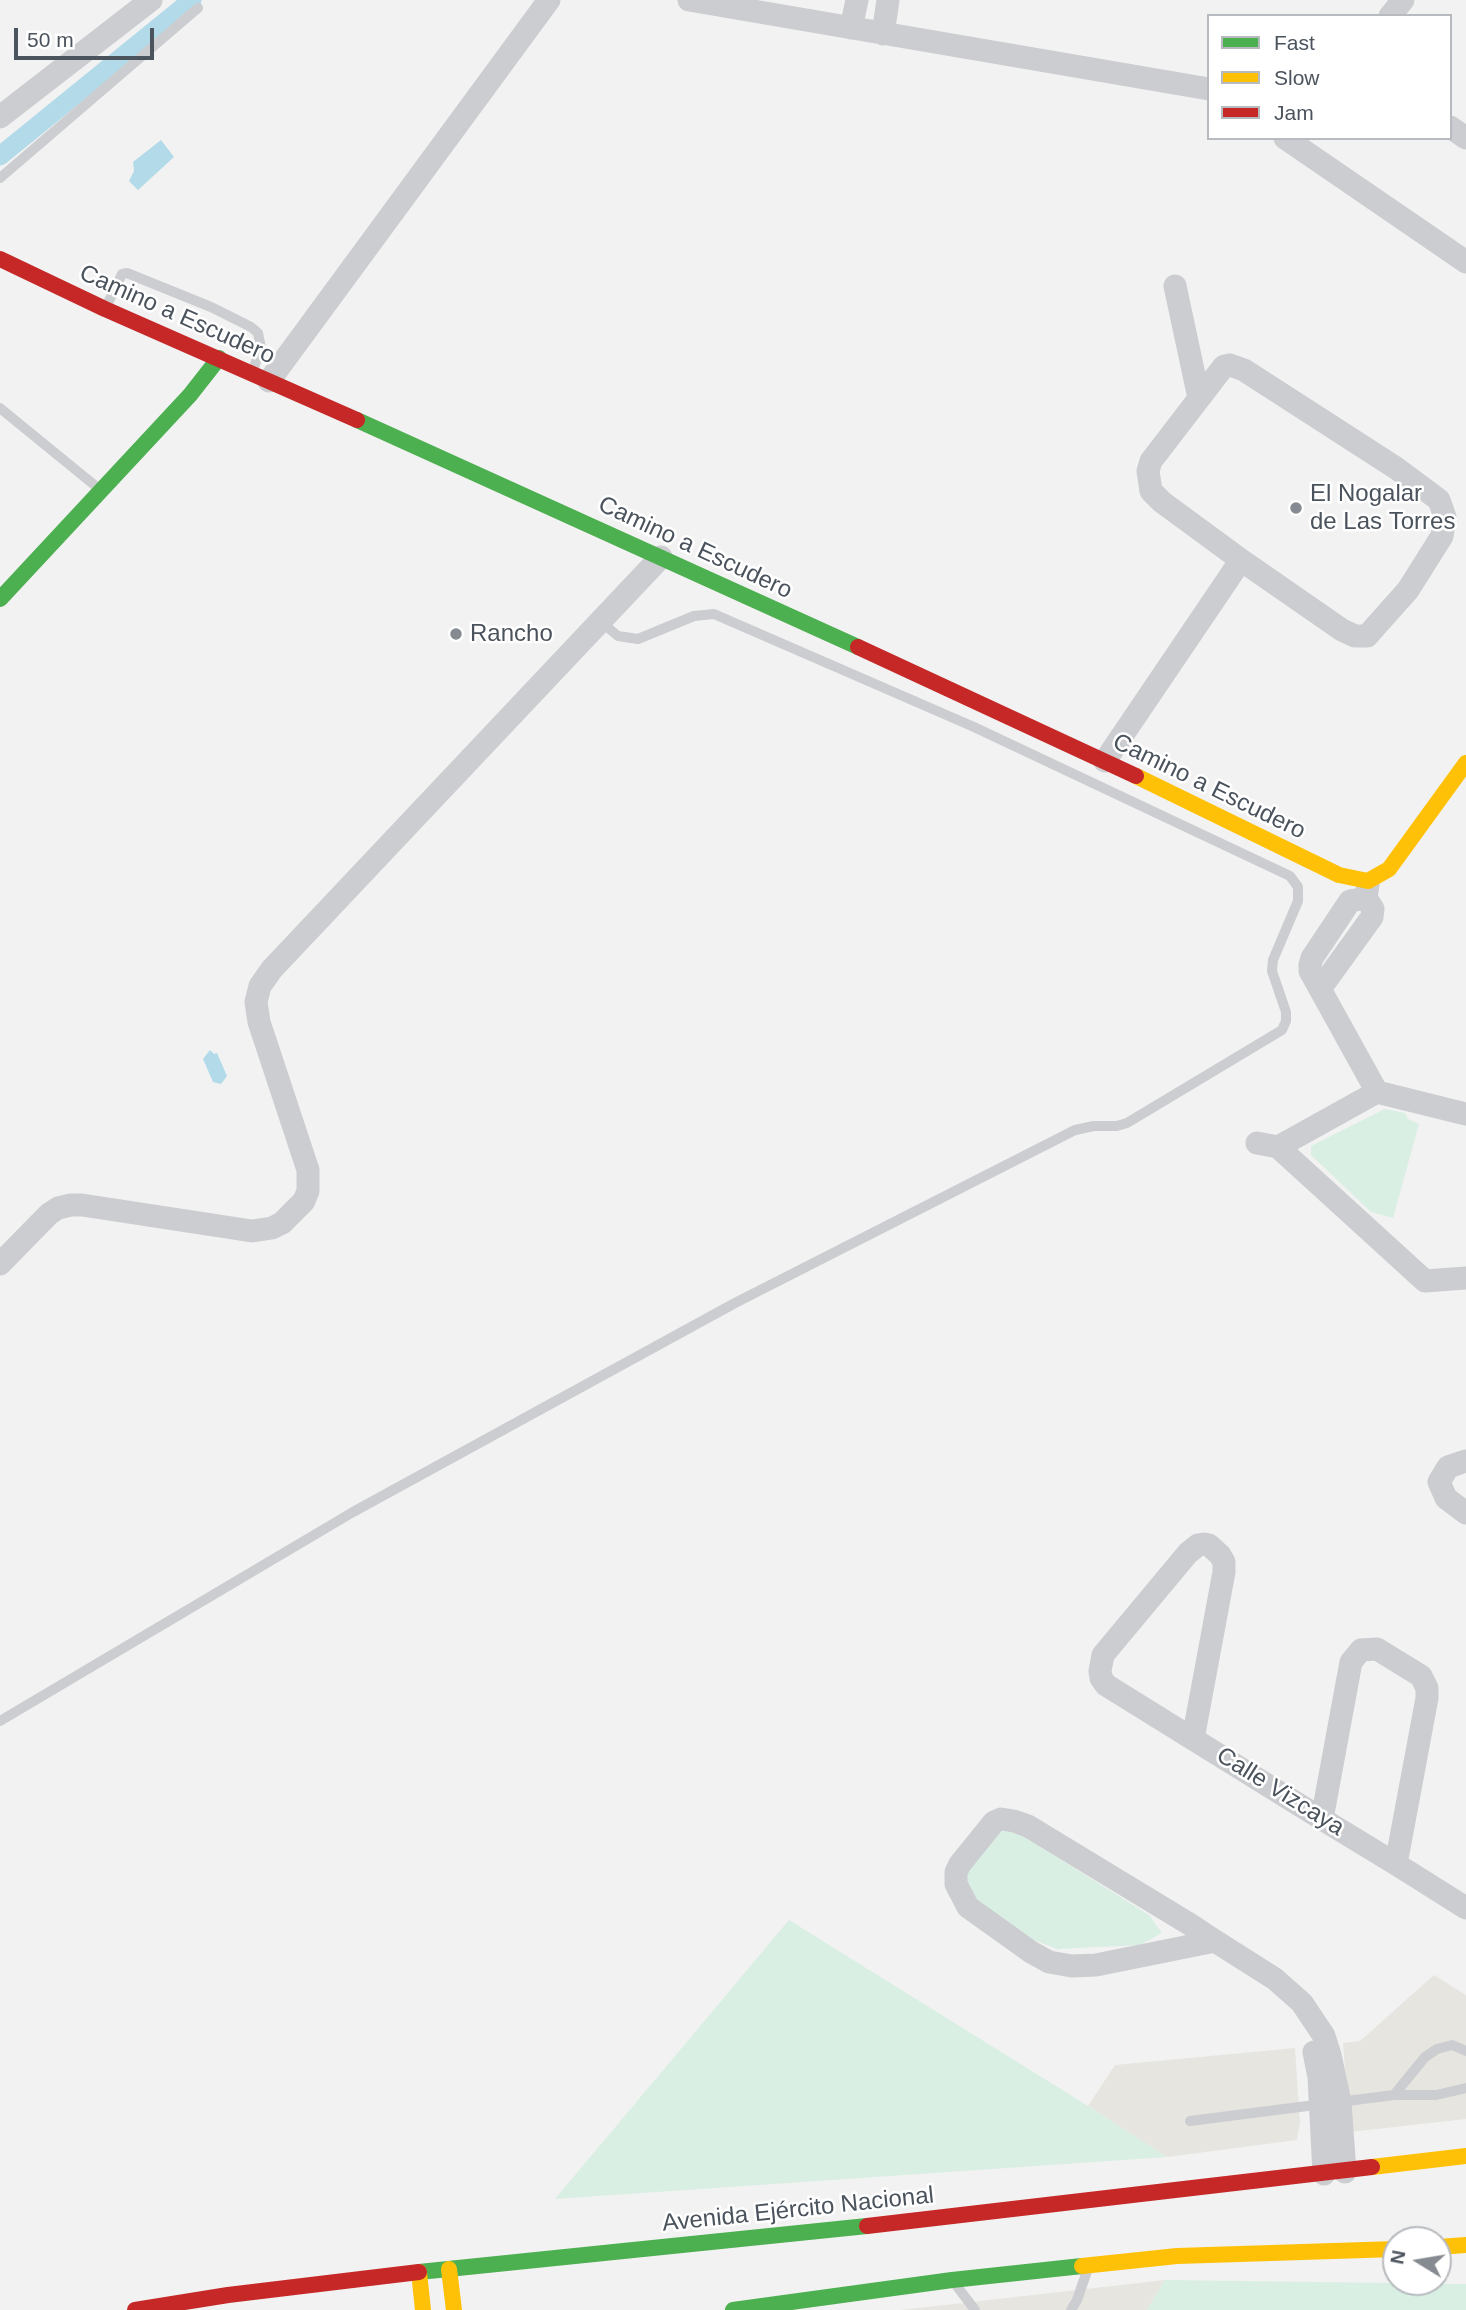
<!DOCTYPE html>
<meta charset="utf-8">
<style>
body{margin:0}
#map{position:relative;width:1466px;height:2310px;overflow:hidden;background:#f2f2f2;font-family:Arial,sans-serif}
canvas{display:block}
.legend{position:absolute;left:1207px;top:14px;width:245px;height:126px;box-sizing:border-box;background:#fff;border:2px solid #b7babe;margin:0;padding:9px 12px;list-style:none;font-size:21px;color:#4b535d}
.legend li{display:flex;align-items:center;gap:14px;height:35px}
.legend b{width:35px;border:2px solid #b7babe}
.north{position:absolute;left:1382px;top:2226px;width:70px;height:70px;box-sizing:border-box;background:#fff;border:2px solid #b7babe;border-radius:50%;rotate:281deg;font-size:19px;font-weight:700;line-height:28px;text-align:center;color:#4b535d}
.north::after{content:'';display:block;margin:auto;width:24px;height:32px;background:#858b91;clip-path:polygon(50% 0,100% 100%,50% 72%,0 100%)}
.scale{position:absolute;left:14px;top:28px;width:140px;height:32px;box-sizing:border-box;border:4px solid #4b535d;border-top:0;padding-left:9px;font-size:21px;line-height:24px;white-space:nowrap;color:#4b535d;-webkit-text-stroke:5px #fff;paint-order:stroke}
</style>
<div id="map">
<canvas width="1466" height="2310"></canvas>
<ul class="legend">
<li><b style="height:9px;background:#4caf50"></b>Fast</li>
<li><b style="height:9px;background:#ffc107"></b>Slow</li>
<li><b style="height:9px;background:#c62828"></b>Jam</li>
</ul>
<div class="north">N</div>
<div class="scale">50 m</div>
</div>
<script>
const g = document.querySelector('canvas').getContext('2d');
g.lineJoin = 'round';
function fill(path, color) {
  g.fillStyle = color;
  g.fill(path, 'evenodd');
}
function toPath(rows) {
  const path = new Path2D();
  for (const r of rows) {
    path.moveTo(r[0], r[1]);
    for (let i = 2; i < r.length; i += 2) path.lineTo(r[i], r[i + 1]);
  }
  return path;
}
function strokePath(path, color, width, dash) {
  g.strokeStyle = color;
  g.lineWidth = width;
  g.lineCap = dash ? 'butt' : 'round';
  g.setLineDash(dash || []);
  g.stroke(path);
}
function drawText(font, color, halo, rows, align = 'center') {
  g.font = font + ' Arial,sans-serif';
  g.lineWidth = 5;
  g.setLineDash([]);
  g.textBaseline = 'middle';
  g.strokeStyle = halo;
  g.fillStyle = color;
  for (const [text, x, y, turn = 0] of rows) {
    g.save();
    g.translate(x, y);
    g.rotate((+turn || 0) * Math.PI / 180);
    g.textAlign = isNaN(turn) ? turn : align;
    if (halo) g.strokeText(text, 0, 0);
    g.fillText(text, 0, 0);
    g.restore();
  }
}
const commercial = toPath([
 [1434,1975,1466,1995,1466,2119,1350,2132,1343,2043,1360,2041],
 [1295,2048,1300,2123,1297,2140,1167,2157,1088,2106,1115,2065],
 [1165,2280,1147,2310,901,2310]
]);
const green = toPath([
 [1385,1109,1405,1113,1408,1119,1419,1124,1393,1218,1371,1212,1311,1155,1311,1146],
 [1012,1829,1149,1915,1162,1933,1140,1945,1057,1949,1029,1938,967,1893,963,1877,1001,1832],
 [789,1920,1088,2106,1167,2157,555,2199],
 [1165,2280,1466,2284,1466,2310,1147,2310]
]);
const water = toPath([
 [161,140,174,157,138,190,129,181,134,171,133,162],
 [210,1050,214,1054,217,1053,227,1076,221,1084,213,1082,203,1059]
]);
const canal = toPath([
 [0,156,192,0]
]);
const lane = toPath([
 [0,178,198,8],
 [106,307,122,274,127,273,211,307,251,327,258,333,261,348,253,370],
 [0,408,98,488],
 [0,1721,353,1512,735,1303,1075,1130,1094,1126,1117,1126,1127,1123,1282,1030,1286,1021,1286,1012,1272,971,1273,960,1298,901,1298,887,1290,876,974,727,714,614,694,616,638,639,618,636,601,622],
 [1394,2095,1425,2057,1437,2049,1452,2045,1466,2051],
 [1339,2102,1394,2095,1436,2095,1466,2088],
 [1190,2121,1323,2104],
 [956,2285,975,2310],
 [1071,2310,1077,2300,1087,2271]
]);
const street = toPath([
 [689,0,1209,89],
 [1390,16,1403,0],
 [851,28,857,0],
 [883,34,888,0],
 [0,117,151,0],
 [1450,127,1466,138],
 [1285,138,1466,262],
 [1175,286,1199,398],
 [1230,365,1244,370,1396,468,1439,500,1445,517,1442,536,1408,590,1367,636,1355,636,1342,630,1241,560,1162,502,1151,491,1148,471,1151,461,1224,366,1230,365],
 [269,381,549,0],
 [1105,761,1241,560],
 [1366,898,1350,901,1312,958,1310,965,1310,971,1320,989,1377,1092],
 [1320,989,1372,917,1373,909,1366,898,1368,884],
 [1257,1143,1278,1147,1425,1281,1466,1278],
 [1278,1147,1377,1092,1466,1114],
 [0,1264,49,1214,58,1208,71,1205,82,1205,252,1231,272,1228,282,1223,304,1201,308,1191,308,1170,259,1022,256,1002,260,986,272,969,661,557],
 [1466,1461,1448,1467,1439,1482,1446,1498,1466,1513],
 [1193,1739,1224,1572,1224,1562,1220,1555,1209,1545,1204,1544,1198,1545,1188,1553,1103,1655,1100,1671,1101,1678,1106,1685,1322,1819,1396,1864,1466,1908],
 [1322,1819,1351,1662,1361,1650,1377,1649,1421,1676,1427,1688,1427,1698,1396,1864],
 [1215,1941,1096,1965,1072,1966,1049,1962,1031,1952,968,1907,956,1884,956,1872,960,1864,994,1822,1001,1819,1014,1821,1028,1826,1191,1925,1215,1941,1275,1979,1302,2003,1324,2036,1330,2055,1340,2102,1345,2172],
 [1314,2052,1319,2077,1324,2174]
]);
const fast = toPath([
 [357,420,858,647],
 [0,599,190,395,219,358],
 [419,2272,867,2226],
 [733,2310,952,2280,1082,2266]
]);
const slow = toPath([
 [1136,776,1339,875,1368,881,1389,869,1466,763],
 [1372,2167,1466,2156],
 [1438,2247,1466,2245],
 [1082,2266,1177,2256,1396,2249],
 [449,2269,454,2310],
 [419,2272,423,2310]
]);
const jam = toPath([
 [0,259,105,309,357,420],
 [858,647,1136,776],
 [867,2226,1372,2167],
 [135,2310,228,2295,419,2272]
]);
const markers = [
 [1296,508,7,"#858b91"],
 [456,634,7,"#858b91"]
];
const streetNames = [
 ["Camino a Escudero",177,315,24],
 ["Camino a Escudero",695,548,25],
 ["Camino a Escudero",1209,787,26],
 ["Calle Vizcaya",1280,1792,32],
 ["Avenida Ejército Nacional",798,2210,-6]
];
const poiNames = [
 ["El Nogalar",1310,494],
 ["de Las Torres",1310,522],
 ["Rancho",470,634]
];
fill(commercial, '#e6e5e0');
fill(green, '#d9efe3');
fill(water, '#b2dae8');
strokePath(canal, '#b2dae8', 19);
strokePath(lane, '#cccdd0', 10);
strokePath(street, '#cccdd0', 23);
strokePath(fast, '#4caf50', 16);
strokePath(slow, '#ffc107', 16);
strokePath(jam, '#c62828', 16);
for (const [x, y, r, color] of markers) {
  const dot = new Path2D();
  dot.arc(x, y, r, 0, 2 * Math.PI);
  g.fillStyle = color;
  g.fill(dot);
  strokePath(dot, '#fff', 2.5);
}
drawText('24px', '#4b535d', '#fff', streetNames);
drawText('24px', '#4b535d', '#fff', poiNames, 'left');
</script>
